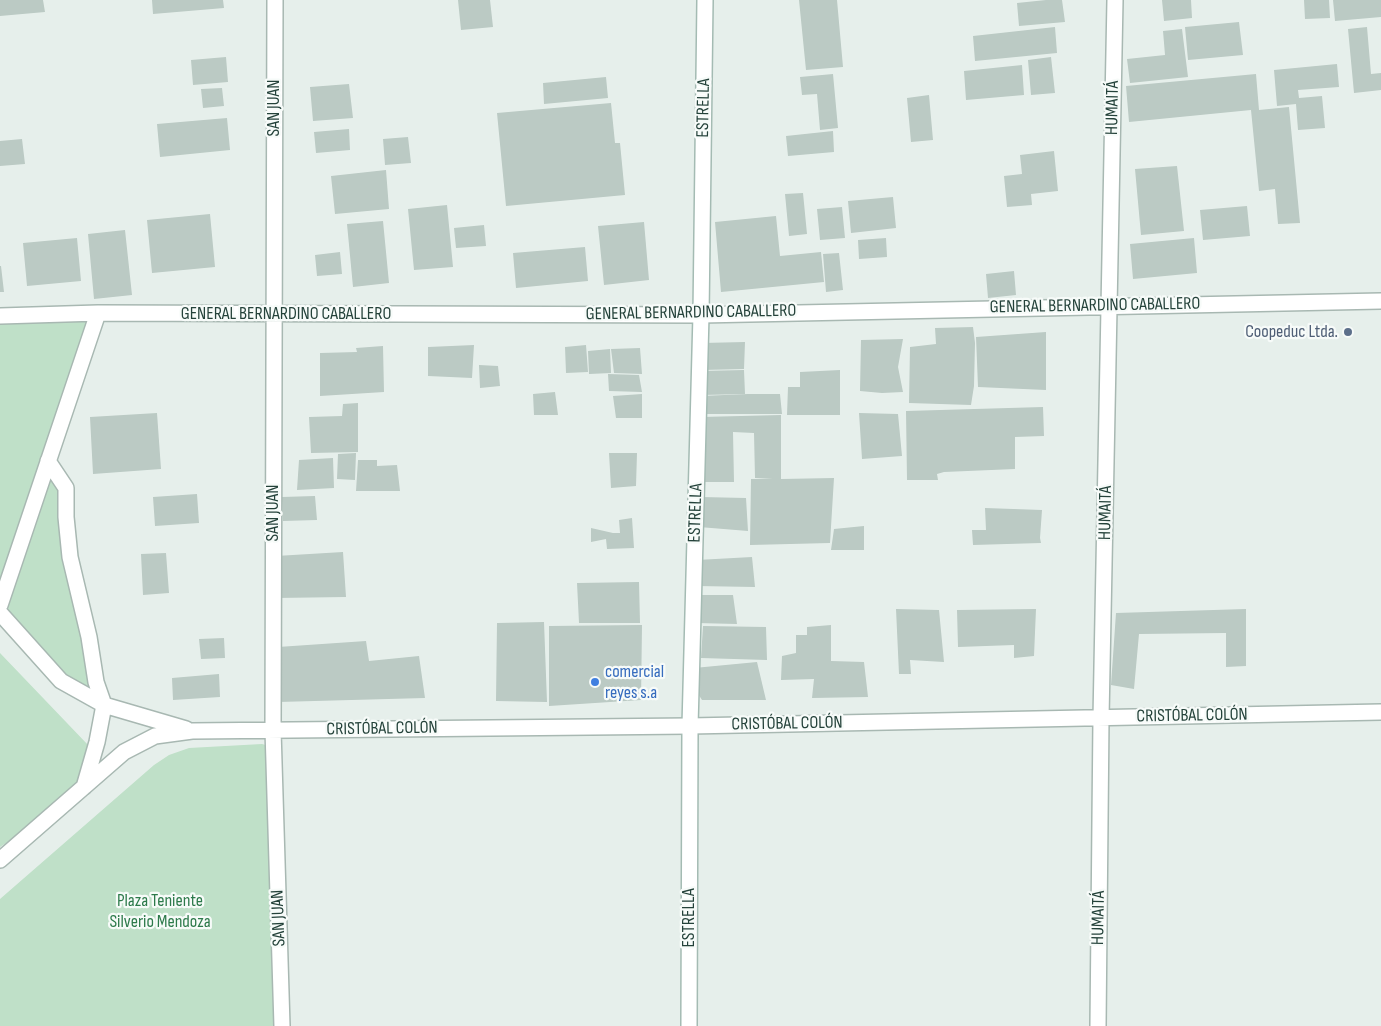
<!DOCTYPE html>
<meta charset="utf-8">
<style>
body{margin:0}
canvas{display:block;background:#e6efeb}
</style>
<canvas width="1381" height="1026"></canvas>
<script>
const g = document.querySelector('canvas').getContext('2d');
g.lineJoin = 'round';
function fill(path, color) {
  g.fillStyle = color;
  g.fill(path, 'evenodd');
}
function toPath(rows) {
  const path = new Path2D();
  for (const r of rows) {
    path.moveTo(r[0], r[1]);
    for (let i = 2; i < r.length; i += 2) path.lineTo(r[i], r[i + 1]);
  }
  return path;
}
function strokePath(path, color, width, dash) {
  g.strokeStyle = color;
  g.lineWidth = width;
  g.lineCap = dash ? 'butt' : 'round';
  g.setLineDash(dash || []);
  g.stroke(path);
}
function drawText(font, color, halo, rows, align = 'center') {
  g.font = font + ' "Sofia Sans Condensed",sans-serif';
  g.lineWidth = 4.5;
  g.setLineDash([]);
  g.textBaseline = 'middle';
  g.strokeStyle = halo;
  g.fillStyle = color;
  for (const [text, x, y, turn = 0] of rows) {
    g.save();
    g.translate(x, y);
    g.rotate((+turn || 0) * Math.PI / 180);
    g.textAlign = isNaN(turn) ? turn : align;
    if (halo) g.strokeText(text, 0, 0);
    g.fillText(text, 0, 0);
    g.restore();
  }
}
const green = toPath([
 [98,313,48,461,66,488,66,517,104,705,61,681,0,613,0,316],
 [0,653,89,746,88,788,0,847],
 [262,744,269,746,277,759,273,1026,0,1026,0,899,154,765,169,755,189,748]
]);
const building = toPath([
 [0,0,43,0,45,12,0,16],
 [152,0,223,0,224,8,153,14],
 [458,0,490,0,493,27,461,30],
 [799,0,837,0,843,67,806,70],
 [1046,0,1062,0,1065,22,1019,26,1017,3],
 [1162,0,1191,0,1192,18,1164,21],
 [1304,0,1329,0,1330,18,1305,19],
 [1333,0,1381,0,1381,17,1335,21],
 [1239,22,1243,55,1188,60,1185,27],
 [1055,27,1057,53,975,61,973,36],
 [1367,27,1371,74,1381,73,1381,90,1354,93,1348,29],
 [1182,29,1188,77,1130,83,1127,59,1165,55,1163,31],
 [226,57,228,82,193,85,191,60],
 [1051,57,1055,93,1031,95,1028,60],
 [1337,64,1339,87,1298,90,1299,98,1322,96,1325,128,1298,130,1296,104,1277,106,1274,70],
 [1022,65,1024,95,966,100,964,71],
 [833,74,838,128,820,130,817,94,802,95,800,77],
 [1256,74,1259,110,1289,107,1300,223,1278,224,1275,189,1259,191,1251,110,1129,122,1126,86],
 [606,77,608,98,544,104,543,83],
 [349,84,353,118,313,121,310,87],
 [222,88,224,106,203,108,201,89],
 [929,95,933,140,911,142,907,98],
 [611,103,615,143,620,143,625,195,506,206,497,113],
 [227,118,230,150,160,157,157,124],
 [349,129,350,150,316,153,314,132],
 [833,131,834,152,788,156,786,136],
 [408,137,411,163,385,165,383,139],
 [22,139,25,164,0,166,0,141],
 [1054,151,1058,191,1031,194,1032,205,1007,207,1004,176,1022,174,1020,155],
 [1177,166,1184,231,1141,235,1135,169],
 [386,170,389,209,335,214,331,176],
 [803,193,807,234,789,236,785,194],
 [893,197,896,228,851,233,848,201],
 [447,205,453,267,414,270,408,209],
 [1247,206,1250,236,1203,240,1200,210],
 [842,207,845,238,820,240,817,209],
 [210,214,215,267,152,273,147,220],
 [776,216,780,256,821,252,824,282,721,292,715,222],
 [383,221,389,283,353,287,347,224],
 [644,222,649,280,604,285,598,226],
 [484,225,486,246,456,248,454,228],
 [125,230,132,295,94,299,88,234],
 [77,238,81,281,27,286,23,243],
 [886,238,887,257,859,259,858,240],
 [1194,238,1197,273,1133,279,1130,244],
 [585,247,588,281,516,288,513,253],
 [340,252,342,274,317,276,315,255],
 [839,253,843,290,826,292,823,254],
 [0,266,1,266,4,292,0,292],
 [1014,271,1016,295,988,298,986,274],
 [973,327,975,343,974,386,971,405,909,403,910,347,936,344,935,328],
 [1046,332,1046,390,978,387,976,337],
 [903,339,898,367,903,392,882,393,860,391,861,340],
 [745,342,744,369,702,370,702,343],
 [474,345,472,378,428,376,428,347],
 [586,345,588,372,566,373,565,347],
 [383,346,384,392,320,396,320,353,357,352,356,348],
 [640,348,642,374,614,373,611,349],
 [610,349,611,373,589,374,588,351],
 [479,365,498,366,500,386,480,388],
 [744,370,745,394,702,395,701,371],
 [840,370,840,415,787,415,788,387,800,387,800,372],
 [608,374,639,375,642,392,609,391],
 [555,392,558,415,534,415,533,394],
 [642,394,642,418,616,418,613,396],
 [748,394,780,394,782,414,702,414,701,396],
 [358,403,358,452,311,453,309,417,342,416,343,404],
 [1043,407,1044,436,1015,437,1015,469,944,472,937,474,938,480,907,480,906,411],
 [157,413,161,469,93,474,90,417],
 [859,413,898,414,902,456,862,459],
 [781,415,781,479,834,478,830,543,750,545,751,479,773,479,755,478,754,433,733,432,734,482,699,482,701,417],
 [356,453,355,480,337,479,338,454],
 [609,453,637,453,636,486,611,488],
 [333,458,334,488,297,490,299,460],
 [358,460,377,460,377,466,397,465,400,491,356,491],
 [197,494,199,523,155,526,153,497],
 [315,496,317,520,283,521,282,497],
 [701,497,746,498,748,531,699,527],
 [985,508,1042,510,1040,538,1041,543,973,545,972,530,986,530],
 [632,518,634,548,607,549,606,539,591,542,591,528,613,533,620,533,619,520],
 [864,526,864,550,831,550,834,529],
 [343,552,346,597,276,598,276,556],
 [166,553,169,593,143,595,141,554],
 [752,557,755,587,697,586,697,560],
 [639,582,640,623,579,623,577,583],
 [697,595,733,595,737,624,696,623],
 [896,609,939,610,944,662,910,660,911,674,899,674],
 [1036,609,1034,656,1014,658,1014,645,958,647,957,610],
 [1246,609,1246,666,1226,667,1226,633,1139,634,1134,689,1111,685,1116,613],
 [544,622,547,702,496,701,497,623],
 [642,625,641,700,549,706,549,626],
 [831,625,831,661,864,662,868,697,812,698,814,679,781,680,782,656,796,653,796,635,807,635,807,627],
 [703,626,766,627,767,660,701,658],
 [224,638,225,658,201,659,199,639],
 [366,641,369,661,419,656,425,698,278,702,278,647],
 [757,662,766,700,702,700,693,686,694,668],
 [219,674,220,697,173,700,172,678]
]);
const minor = toPath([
 [275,0,273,730,282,1026],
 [0,316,98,313,701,315,1381,301],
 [48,461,66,488,66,517,70,557,89,637,96,682,104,705,97,742,84,787],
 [0,605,98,313],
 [0,613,61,681,104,705,186,729],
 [0,860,124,752,155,736,192,731,690,726,1381,712],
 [1098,1026,1101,718,1115,0]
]);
const secondary = toPath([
 [689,1026,690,726,701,315,705,0]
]);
const markers = [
 [1348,332,5,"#5c6f8a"],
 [595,682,5,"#3f7fe0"]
];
const streetNames = [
 ["SAN JUAN",274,108,-90],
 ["ESTRELLA",704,108,-89],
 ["HUMAITÁ",1113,108,-89],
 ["GENERAL BERNARDINO CABALLERO",1095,306,-1],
 ["GENERAL BERNARDINO CABALLERO",691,313,-1],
 ["GENERAL BERNARDINO CABALLERO",286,314],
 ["SAN JUAN",273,513,-90],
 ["ESTRELLA",696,513,-88],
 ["HUMAITÁ",1106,513,-89],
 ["CRISTÓBAL COLÓN",1192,716,-1],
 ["CRISTÓBAL COLÓN",787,724,-1],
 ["CRISTÓBAL COLÓN",382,729,-1],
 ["SAN JUAN",279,918,-92],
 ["ESTRELLA",689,918,-90],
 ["HUMAITÁ",1099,918,-89]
];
const serviceNames = [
 ["Coopeduc Ltda.",1338,332]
];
const shopNames = [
 ["comercial",605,672],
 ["reyes s.a",605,693]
];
const parkNames = [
 ["Plaza Teniente",160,901],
 ["Silverio Mendoza",160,922]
];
fill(green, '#bfe0c8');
fill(building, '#bbcac4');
strokePath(minor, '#a8b8b2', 18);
strokePath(secondary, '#a4bbb3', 18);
strokePath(minor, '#fff', 15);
strokePath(secondary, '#fff', 15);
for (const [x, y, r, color] of markers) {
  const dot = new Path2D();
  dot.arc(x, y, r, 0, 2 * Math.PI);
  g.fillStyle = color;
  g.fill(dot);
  strokePath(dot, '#f7fbf9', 2);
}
drawText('18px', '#24423a', '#f7fbf9', streetNames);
drawText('18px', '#4e5e75', '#f7fbf9', serviceNames, 'right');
drawText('18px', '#366cbe', '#f7fbf9', shopNames, 'left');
drawText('18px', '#2d7a4b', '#f7fbf9', parkNames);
</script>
